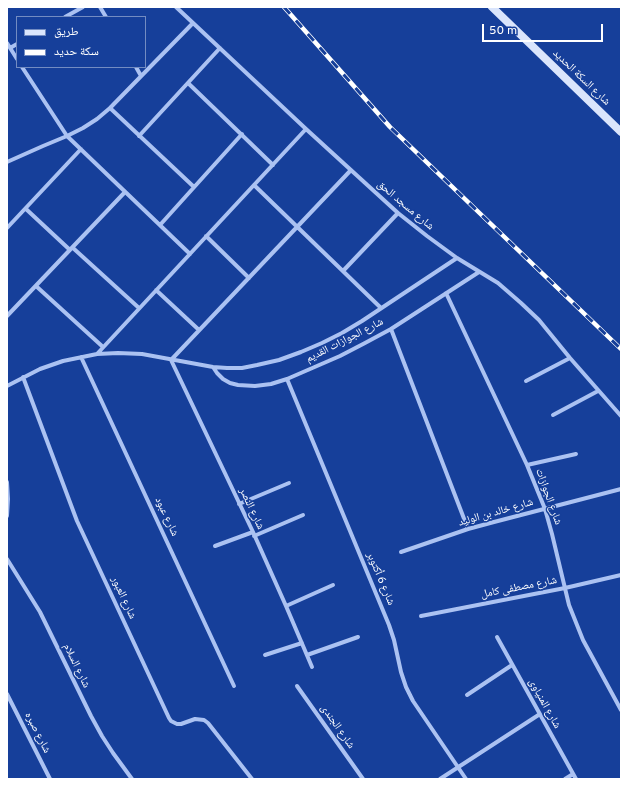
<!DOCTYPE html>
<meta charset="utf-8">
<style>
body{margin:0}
#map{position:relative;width:628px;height:786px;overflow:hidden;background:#163f9a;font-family:Overpass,"Noto Naskh Arabic",sans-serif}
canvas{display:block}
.frame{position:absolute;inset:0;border:8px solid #fff;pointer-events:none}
.legend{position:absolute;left:16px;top:16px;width:130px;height:52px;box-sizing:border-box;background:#163f9a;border:1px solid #738cc2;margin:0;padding:5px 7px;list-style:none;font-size:12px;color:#fff}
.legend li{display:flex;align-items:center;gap:8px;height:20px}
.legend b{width:20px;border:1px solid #738cc2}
.scale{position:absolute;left:482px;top:24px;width:121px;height:18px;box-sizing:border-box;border:2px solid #fff;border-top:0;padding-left:5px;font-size:12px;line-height:14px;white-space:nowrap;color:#fff;-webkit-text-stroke:3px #163f9a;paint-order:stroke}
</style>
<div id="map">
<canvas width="628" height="786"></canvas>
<div class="frame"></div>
<ul class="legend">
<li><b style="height:5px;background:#dae5fc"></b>طريق</li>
<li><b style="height:5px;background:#fff"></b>سكة حديد</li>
</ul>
<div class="scale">50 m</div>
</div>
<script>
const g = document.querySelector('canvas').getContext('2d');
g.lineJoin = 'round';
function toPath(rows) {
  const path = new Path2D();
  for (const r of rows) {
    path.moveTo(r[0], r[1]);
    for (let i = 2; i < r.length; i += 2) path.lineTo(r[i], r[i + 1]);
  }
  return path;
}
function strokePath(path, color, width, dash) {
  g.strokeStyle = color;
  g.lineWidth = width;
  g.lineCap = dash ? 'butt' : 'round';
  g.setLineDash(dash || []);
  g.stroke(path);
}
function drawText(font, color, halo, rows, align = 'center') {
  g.font = font + ' Overpass,"Noto Naskh Arabic",sans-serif';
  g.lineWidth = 3;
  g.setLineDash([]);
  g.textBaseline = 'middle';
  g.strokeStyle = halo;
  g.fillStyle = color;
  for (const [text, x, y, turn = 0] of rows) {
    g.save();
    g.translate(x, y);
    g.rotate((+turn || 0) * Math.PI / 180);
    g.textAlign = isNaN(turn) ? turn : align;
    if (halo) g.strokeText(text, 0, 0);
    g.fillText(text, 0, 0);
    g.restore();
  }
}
const street = toPath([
 [100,7,106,17],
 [176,7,306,129,398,213,427,236,457,258,498,283,521,303,539,320,570,358,621,416],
 [65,17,83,7],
 [7,43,17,59],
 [10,48,17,44],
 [22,67,67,136,190,254],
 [136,67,141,76],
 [188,83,273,165],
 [110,108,194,187],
 [139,136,220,48],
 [7,162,43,146,67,136,83,128,97,119,110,108,193,23],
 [254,185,381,308],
 [26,209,70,250],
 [160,225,242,134],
 [7,228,81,149],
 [206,236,249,278],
 [73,248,139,308],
 [343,271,398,213],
 [36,286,103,347],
 [156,290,199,330],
 [446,293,527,465,545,509,552,534,569,605,583,640,621,710],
 [7,316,125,192],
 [391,329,468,529],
 [97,354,306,129],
 [81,357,234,686],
 [213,367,217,373,223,379,230,383,238,385,255,386,271,384,287,379,340,356,365,343,391,329,479,272],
 [23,377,77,521,169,718,171,721,177,724,181,724,195,719,204,720,208,723,252,779],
 [287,379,389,625,394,640,401,672,406,687,413,701,466,779],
 [526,381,570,358],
 [7,386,40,369,63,361,97,354,118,353,142,354,213,367,227,368,242,368,257,365,279,360,301,352,322,343,342,333,362,321,457,258],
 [553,415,598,391],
 [527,465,576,454],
 [7,482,8,499,7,516],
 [239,504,289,483],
 [254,536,303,515],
 [215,546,253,532],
 [401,552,468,529,494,522,621,489],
 [7,559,40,612,91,716,102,736,113,753,132,779],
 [286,606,333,585],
 [421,616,565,588,621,575],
 [497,637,576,779],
 [265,655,302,643],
 [307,655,358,637],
 [312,667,286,606,253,532,171,360,351,170],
 [297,686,363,779],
 [7,694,50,779],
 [467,695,512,665],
 [440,779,540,714],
 [565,779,573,774]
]);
const secondary = toPath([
 [492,7,621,132]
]);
const rail = toPath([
 [284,7,390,127,621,349]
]);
const streetNames = [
 ["شارع السكة الحديد",581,78,44],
 ["شارع مسجد الحق",405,206,40],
 ["شارع الجوازات القديم",345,341,-27],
 ["شارع الجوازات",548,497,70],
 ["شارع النصر",251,509,65],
 ["شارع خالد بن الوليد",496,513,-16],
 ["شارع عبود",166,517,65],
 ["شارع 6 أكتوبر",380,579,67],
 ["شارع مصطفى كامل",519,588,-11],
 ["شارع العبور",123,598,65],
 ["شارع السلام",76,666,64],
 ["شارع المنياوى",544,704,61],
 ["شارع الجندى",337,727,55],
 ["شارع صبره",37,733,63]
];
strokePath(street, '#abc2f2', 4);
strokePath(secondary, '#dae5fc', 8);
strokePath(rail, '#fff', 4.5);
strokePath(rail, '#163f9a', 3, [9]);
drawText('11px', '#fff', '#163f9a', streetNames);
</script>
